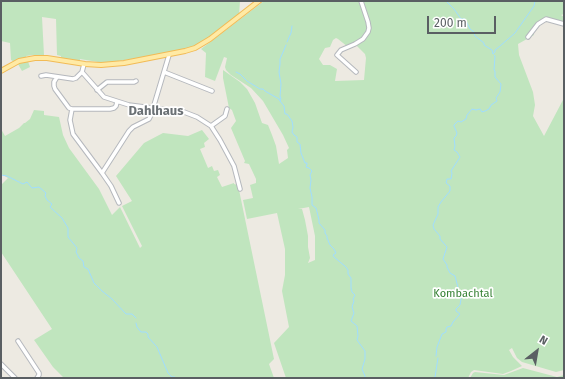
<!DOCTYPE html>
<style>
body{margin:0}
#map{position:relative;width:565px;height:379px;overflow:hidden;background:#edeae2;font-family:"Fira Sans",sans-serif}
canvas{display:block}
.frame{position:absolute;inset:0;border:2px solid #5a5f63;pointer-events:none}
.north{position:absolute;left:517px;top:331px;width:40px;height:40px;-webkit-text-stroke:3px #fff;paint-order:stroke;rotate:31deg;font-size:11px;font-weight:700;line-height:16px;text-align:center;color:#5a5f63}
.north::after{content:'';display:block;margin:auto;width:14px;height:18px;background:#5a5f63;clip-path:polygon(50% 0,100% 100%,50% 72%,0 100%)}
.scale{position:absolute;left:427px;top:16px;width:69px;height:18px;box-sizing:border-box;border:2px solid #5a5f63;border-top:0;padding-left:5px;font-size:12px;line-height:14px;white-space:nowrap;color:#5a5f63;-webkit-text-stroke:3px #fff;paint-order:stroke}
</style>
<div id="map">
<canvas width="565" height="379"></canvas>
<div class="frame"></div>
<div class="north">N</div>
<div class="scale">200 m</div>
</div>
<script>
const g = document.querySelector('canvas').getContext('2d');
g.lineJoin = 'round';
function fill(path, color) {
  g.fillStyle = color;
  g.fill(path, 'evenodd');
}
function toPath(rows) {
  const path = new Path2D();
  for (const r of rows) {
    path.moveTo(r[0], r[1]);
    for (let i = 2; i < r.length; i += 2) path.lineTo(r[i], r[i + 1]);
  }
  return path;
}
function strokePath(path, color, width, dash) {
  g.strokeStyle = color;
  g.lineWidth = width;
  g.lineCap = dash ? 'butt' : 'round';
  g.setLineDash(dash || []);
  g.stroke(path);
}
function drawText(font, color, halo, rows, align = 'center') {
  g.font = font + ' "Fira Sans",sans-serif';
  g.lineWidth = 3.5;
  g.setLineDash([]);
  g.textBaseline = 'middle';
  g.strokeStyle = halo;
  g.fillStyle = color;
  for (const [text, x, y, turn = 0] of rows) {
    g.save();
    g.translate(x, y);
    g.rotate((+turn || 0) * Math.PI / 180);
    g.textAlign = isNaN(turn) ? turn : align;
    if (halo) g.strokeText(text, 0, 0);
    g.fillText(text, 0, 0);
    g.restore();
  }
}
const green = toPath([
 [1,1,240,1,239,15,208,39,191,48,167,54,104,63,80,59,80,61,61,58,61,56,57,55,56,19,42,17,44,55,32,55,26,56,30,67,22,71,18,64,11,60,10,43,1,41],
 [264,1,564,1,564,14,561,15,564,17,564,24,546,19,542,21,533,32,534,35,518,44,519,55,533,92,535,105,533,116,544,136,564,98,564,370,556,372,522,362,517,358,512,348,509,350,513,357,522,366,511,371,503,374,474,370,471,372,468,378,286,378,274,343,289,327,282,291,285,275,285,249,277,213,247,219,243,200,253,198,250,185,256,183,256,179,249,164,244,163,245,161,231,128,236,121,232,110,229,108,223,78,223,70,240,82,247,89,255,103,262,123,268,125,272,135,276,146,279,164,288,158,287,150,289,148,283,135,263,101,251,88,231,75,226,70,225,67,227,58,224,57,215,81,205,77,206,53,201,49],
 [336,38,338,39,348,47,355,44,365,54,366,58,364,80,335,81,337,69,330,65,323,65,319,59,325,48,330,47,333,40],
 [309,207,315,236,315,260,308,263,310,258,308,247,308,236,305,220,302,209,298,209],
 [34,110,44,111,44,115,59,117,63,135,69,148,99,189,112,215,120,207,140,248,142,246,122,206,132,201,116,176,144,143,163,133,188,136,202,130,209,139,204,143,205,147,200,149,208,168,212,166,214,171,218,170,220,175,217,177,222,187,234,183,234,184,238,185,274,359,269,364,274,378,64,378,53,367,34,340,52,329,1,252,1,185,8,178,1,174,1,129,5,136,19,128,24,123,25,123,30,119],
 [523,368,557,377,564,375,564,378,470,378,473,373,475,372,504,375]
]);
const stream = toPath([
 [446,1,454,9,461,19,465,19,470,29,474,32,475,36,484,43,484,45,492,50,493,54,495,52,495,50,500,46,515,33,534,6,535,1],
 [287,42,291,33,292,26],
 [286,45,284,50,280,59,280,64,279,72,281,84,280,96,281,99,280,101,284,106,285,114,287,114,292,121,293,127,292,132,294,135,297,137,297,142,300,144,301,153,305,163,307,163,307,164,306,167,309,168,312,171,310,175,311,180,310,188,312,197,312,205,316,208,319,220,319,223,325,230,325,233,327,236,327,238,330,245,334,249,336,253,333,255,334,257,346,267,348,270,348,274,351,278,351,288,352,292,355,295,353,299,354,301,352,307,354,313,351,321,357,326,358,336,357,340,365,351,365,359,362,369,365,376,365,378],
 [236,72,240,74,247,81,260,89,263,89,265,91,279,99,280,101],
 [1,175,7,176,23,184,27,182,32,188,39,187,46,193,45,196,47,200,52,204,50,207,62,218,68,228,68,237,77,248,76,252,79,258,83,261,84,267,88,269,94,283,102,291,112,299,126,314,132,314,136,318],
 [136,323,137,327,141,332,146,332,148,334,148,337,157,347,168,373,172,377,175,377,175,378],
 [436,356,437,347,442,334,446,332,446,329,447,327,451,326,453,322,460,314,456,311,456,309,460,305,461,299,455,276,450,273,447,267,447,265,443,259,447,247,440,239,440,236,434,229,433,225,438,214,438,207,441,202,450,191,450,186,446,183,447,179,451,179,452,173,451,171,460,157,457,152,454,150,455,146,454,138,456,136,457,133,454,126,454,125,458,121,461,122,466,119,467,115,472,109,476,110,480,109,482,112,485,111,489,109,491,105,497,101,496,98,500,92,501,84,495,77,495,71,494,70,495,56,494,55],
 [433,378,435,377,438,358]
]);
const minor = toPath([
 [528,37,538,24,546,19,564,24],
 [84,64,82,72,104,97,129,105,184,112,197,117,211,126,220,140,234,166,240,189],
 [164,72,212,91],
 [356,72,337,55,341,50,355,44,363,39,368,32,369,28,368,22,361,1],
 [41,76,46,75,73,79,76,78,82,72],
 [57,77,54,82,54,86,55,89,69,108,72,109,110,109,114,108,116,106,117,102],
 [97,90,107,82,134,82,136,81],
 [72,109,70,120,73,134,102,173,111,186,119,203],
 [211,126,225,116,227,109],
 [102,173,129,131,133,127,149,119,151,115,169,55],
 [18,341,39,373,39,375,37,378],
 [1,364,15,378]
]);
const major = toPath([
 [1,71,19,61,35,58,47,58,85,64,101,65,124,63,185,51,195,48,210,39,259,1]
]);
const parkNames = [
 ["Kombachtal",463,294]
];
const quarterNames = [
 ["Dahlhaus",156,111]
];
fill(green, '#c0e5be');
strokePath(stream, '#a0ddff', 1);
strokePath(minor, '#b5b8bd', 5.5);
strokePath(major, '#f2bb56', 6);
strokePath(minor, '#fff', 3.5);
strokePath(major, '#ffeaa5', 4);
drawText('11px', '#358133', '#fff', parkNames);
drawText('bold 13px', '#6b7175', '#fff', quarterNames);
</script>
